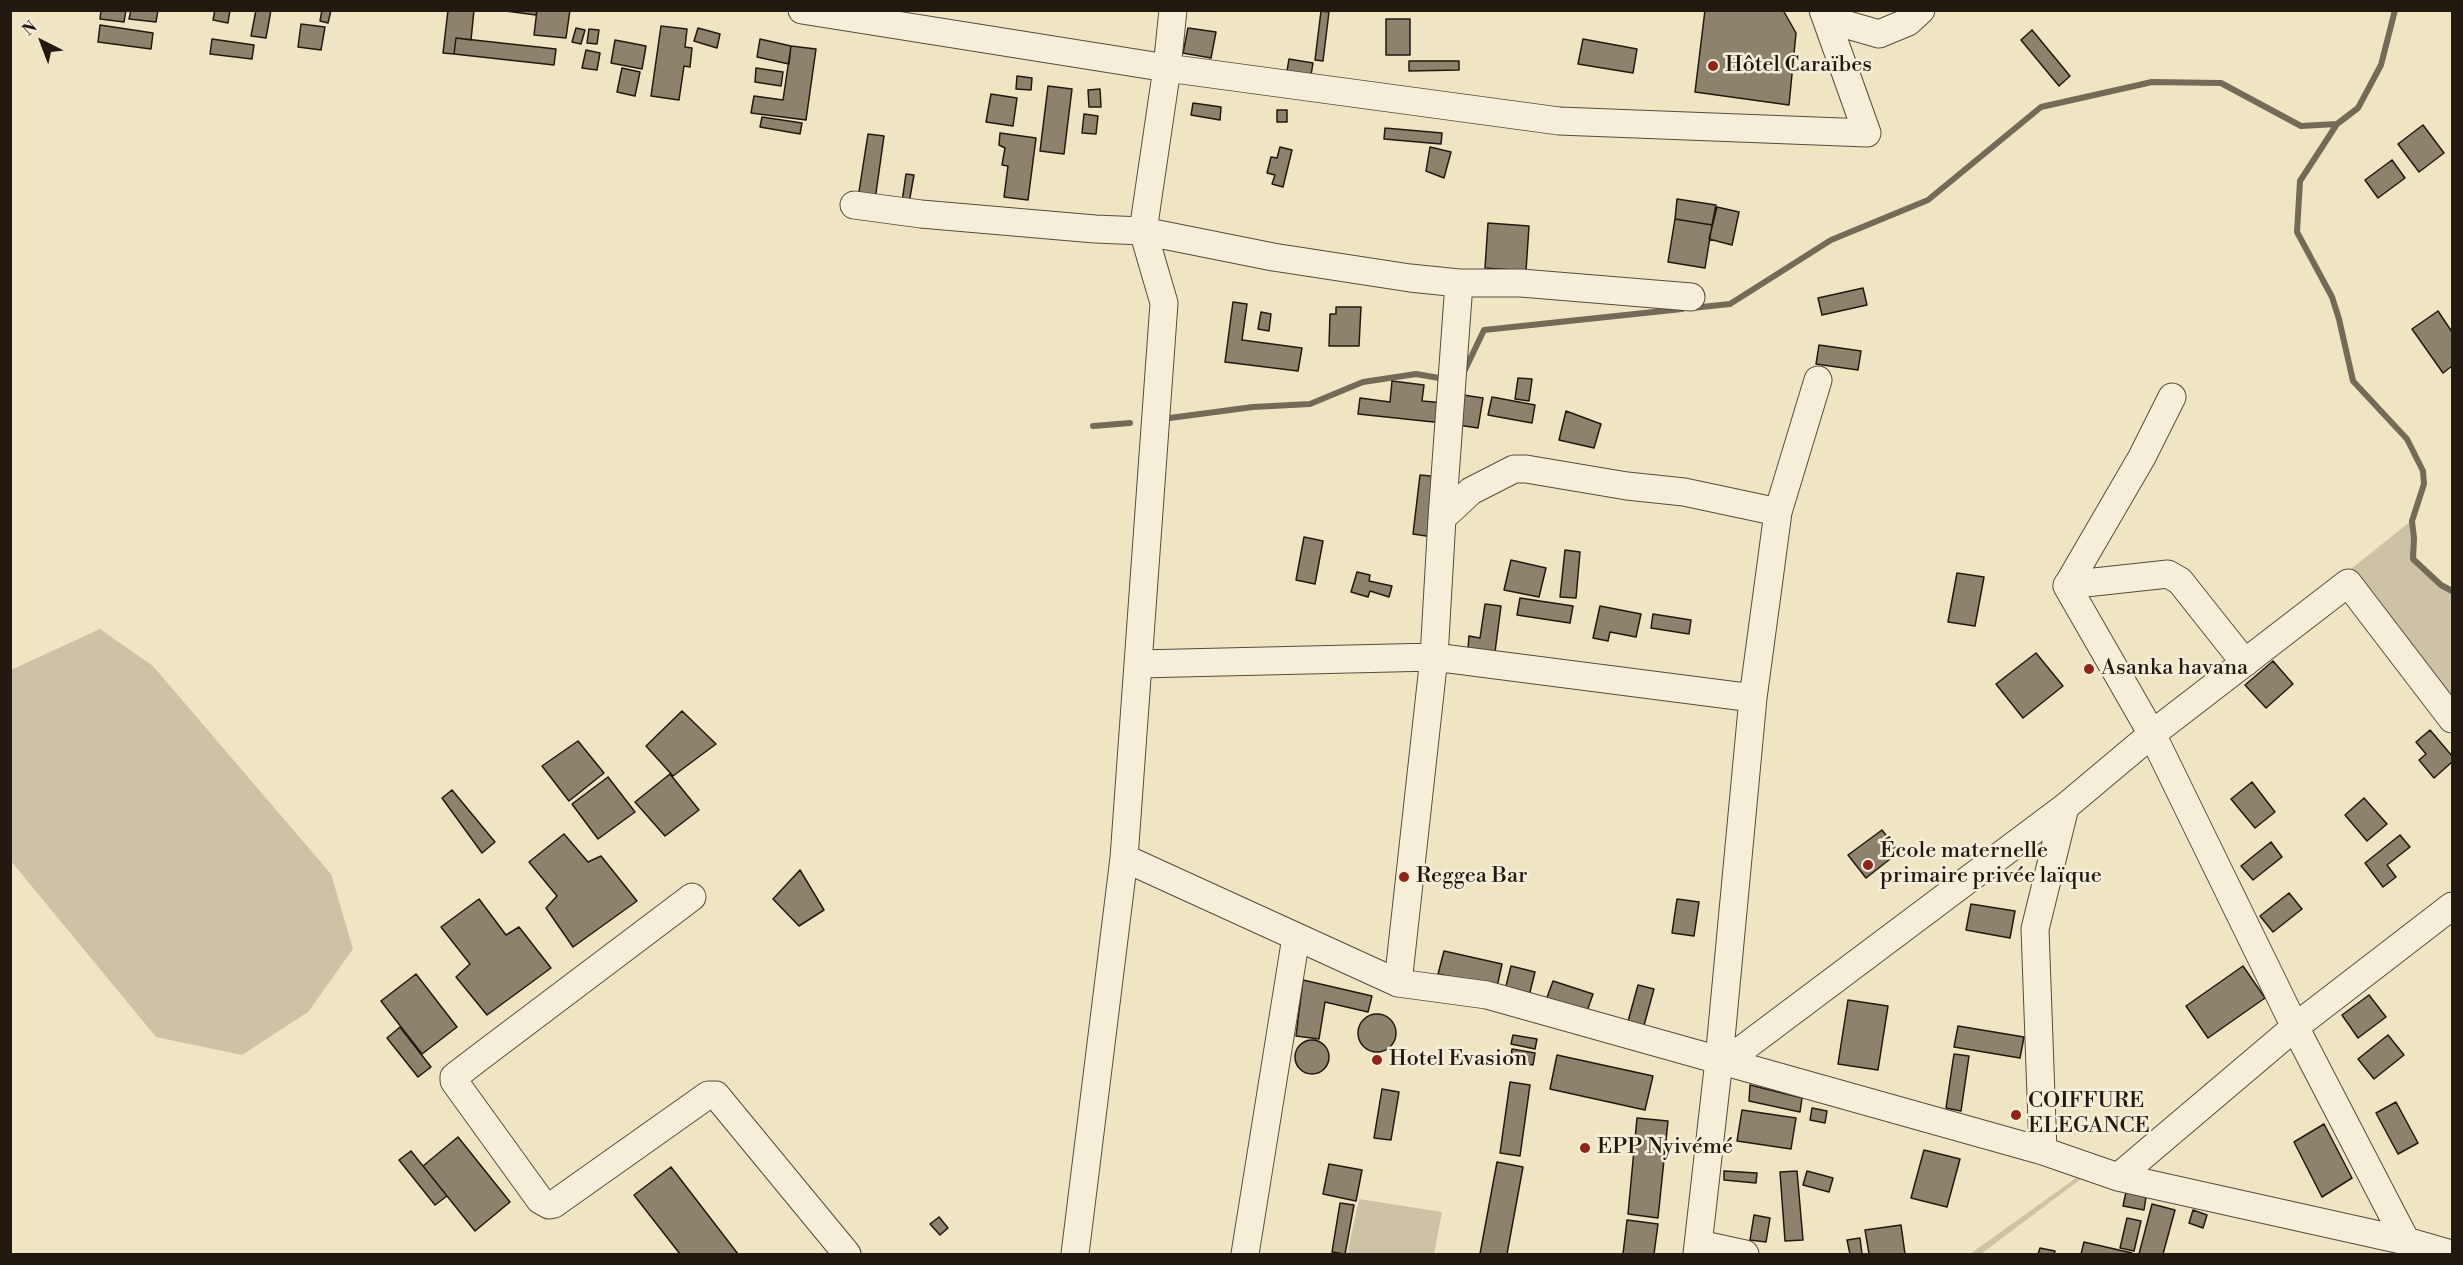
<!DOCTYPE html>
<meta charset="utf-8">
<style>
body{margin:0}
#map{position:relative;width:2463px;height:1265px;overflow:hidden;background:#f0e5c3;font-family:"Libre Bodoni",serif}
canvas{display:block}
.frame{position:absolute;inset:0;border:12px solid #211910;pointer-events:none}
.north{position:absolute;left:12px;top:12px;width:60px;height:60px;-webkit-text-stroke:4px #f5eed8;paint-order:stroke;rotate:318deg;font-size:16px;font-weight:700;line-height:24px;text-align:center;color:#211910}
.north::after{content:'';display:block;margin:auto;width:21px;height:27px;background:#211910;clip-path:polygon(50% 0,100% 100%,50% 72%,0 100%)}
</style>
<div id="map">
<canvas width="2463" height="1265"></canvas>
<div class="frame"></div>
<div class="north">N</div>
</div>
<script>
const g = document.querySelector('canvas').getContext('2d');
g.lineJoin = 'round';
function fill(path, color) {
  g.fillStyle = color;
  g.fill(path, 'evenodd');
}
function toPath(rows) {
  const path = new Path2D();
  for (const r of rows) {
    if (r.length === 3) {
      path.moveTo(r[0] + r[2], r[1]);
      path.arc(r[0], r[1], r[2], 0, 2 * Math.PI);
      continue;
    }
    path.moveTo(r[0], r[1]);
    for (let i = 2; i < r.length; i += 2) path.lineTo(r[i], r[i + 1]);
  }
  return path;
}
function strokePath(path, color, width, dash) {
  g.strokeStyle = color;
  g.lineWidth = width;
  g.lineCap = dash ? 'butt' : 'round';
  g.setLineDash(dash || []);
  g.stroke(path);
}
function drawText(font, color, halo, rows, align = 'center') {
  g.font = font + ' "Libre Bodoni",serif';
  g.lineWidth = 5;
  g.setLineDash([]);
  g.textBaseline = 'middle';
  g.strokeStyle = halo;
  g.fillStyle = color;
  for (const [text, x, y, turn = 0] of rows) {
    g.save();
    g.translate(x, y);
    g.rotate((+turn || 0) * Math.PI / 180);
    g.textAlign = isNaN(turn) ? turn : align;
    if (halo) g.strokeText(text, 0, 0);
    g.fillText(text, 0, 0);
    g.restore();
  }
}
const green = toPath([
 [2411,521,2414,538,2412,559,2441,585,2452,592,2452,709,2346,573],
 [100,629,153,666,331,874,353,949,308,1012,242,1055,156,1037,11,861,11,670],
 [2076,1178,2081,1179,1981,1254,1970,1254],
 [1359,1199,1442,1212,1434,1254,1347,1254]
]);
const stream = toPath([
 [2395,10,2381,65,2358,108,2337,124,2300,181,2297,232,2332,297,2339,319,2353,381,2407,439,2423,471,2424,484,2412,521,2414,538,2413,559,2441,585,2452,591],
 [1692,308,1730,304,1831,240,1928,200,2041,107,2152,82,2221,83,2301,126,2337,124],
 [1463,374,1484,330,1682,309],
 [1162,419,1253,407,1310,404,1363,382,1416,374,1445,379],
 [1093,426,1130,423]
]);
const building = toPath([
 [101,10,126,10,124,22,100,19,101,10],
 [131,10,158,10,156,22,129,19,131,10],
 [215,10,230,10,228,23,213,20,215,10],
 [256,10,271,10,266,38,251,36,256,10],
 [322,10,331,10,328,23,320,21,322,10],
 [448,10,474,10,471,40,456,38,454,54,443,53,448,10],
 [498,10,537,10,536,15,498,10],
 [537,10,570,10,566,38,534,35,537,10],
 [1705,10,1783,10,1796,33,1789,105,1695,92,1705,10],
 [1321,11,1329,12,1323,61,1315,60,1321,11],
 [1386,19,1410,19,1410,55,1386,55,1386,19],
 [301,24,325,27,321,50,298,47,301,24],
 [100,25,153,33,151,49,98,42,100,25],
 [661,26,687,29,685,47,692,48,690,67,684,66,679,100,651,96,661,26],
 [576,28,585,30,581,44,572,42,576,28],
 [698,28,720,34,717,48,694,41,698,28],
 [1188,28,1216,32,1211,58,1183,53,1188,28],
 [589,29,599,30,597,44,587,43,589,29],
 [2032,30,2070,76,2059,86,2021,40,2032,30],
 [456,38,556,49,554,65,454,54,456,38],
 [212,39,254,45,252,59,210,54,212,39],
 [760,39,791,46,789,64,757,57,760,39],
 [1583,39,1637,49,1633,73,1578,64,1583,39],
 [615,40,646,46,642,69,611,63,615,40],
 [791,46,816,49,806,120,751,113,754,96,783,100,791,46],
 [586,50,600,53,597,70,582,68,586,50],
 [1289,59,1313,63,1311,75,1287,71,1289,59],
 [1409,61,1459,61,1459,70,1409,71,1409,61],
 [622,68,640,72,635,96,617,92,622,68],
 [756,68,783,72,781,86,755,82,756,68],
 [1017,76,1032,78,1031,90,1016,89,1017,76],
 [1048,86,1072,89,1064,154,1040,151,1048,86],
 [1100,89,1101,107,1089,107,1088,90,1100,89],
 [991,94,1017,98,1013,126,986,122,991,94],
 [1193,103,1221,107,1220,120,1191,115,1193,103],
 [1277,110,1287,110,1287,122,1277,122,1277,110],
 [1084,114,1098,116,1096,134,1082,133,1084,114],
 [762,117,802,123,800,134,760,127,762,117],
 [2423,125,2444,153,2419,172,2398,144,2423,125],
 [1385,128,1442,133,1441,144,1384,139,1385,128],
 [1000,133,1036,138,1028,200,1004,197,1008,166,1002,165,1005,148,999,145,1000,133],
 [868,134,884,136,875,200,858,198,868,134],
 [1280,147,1292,150,1283,187,1272,184,1275,175,1267,173,1271,157,1277,158,1280,147],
 [1430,147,1451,152,1444,178,1426,171,1430,147],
 [2392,160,2405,178,2378,198,2365,180,2392,160],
 [906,174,914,175,909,203,902,202,906,174],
 [1677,199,1716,205,1712,225,1675,219,1677,199],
 [1717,207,1739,212,1732,245,1709,239,1717,207],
 [1675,219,1712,225,1705,268,1668,262,1675,219],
 [1488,223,1529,226,1526,271,1485,268,1488,223],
 [1863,288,1867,305,1822,315,1818,298,1863,288],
 [1233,302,1247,304,1242,340,1302,348,1298,371,1225,362,1233,302],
 [1336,307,1361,307,1359,346,1329,346,1330,314,1336,314,1336,307],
 [2438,311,2452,332,2452,366,2443,373,2412,329,2438,311],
 [1261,312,1271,314,1269,331,1258,329,1261,312],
 [1819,345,1861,351,1858,370,1816,364,1819,345],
 [1518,378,1532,379,1529,401,1515,399,1518,378],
 [1392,381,1424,385,1422,401,1446,403,1443,423,1358,414,1360,398,1390,402,1392,381],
 [1463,395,1483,398,1478,428,1458,425,1463,395],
 [1492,397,1535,405,1532,423,1488,415,1492,397],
 [1566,411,1601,424,1594,448,1559,440,1566,411],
 [1420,475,1441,477,1433,537,1413,534,1420,475],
 [1304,537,1323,541,1315,584,1296,580,1304,537],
 [1565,550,1580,552,1576,598,1560,597,1565,550],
 [1511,560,1546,568,1539,597,1504,590,1511,560],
 [1357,572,1370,575,1369,581,1392,586,1389,597,1370,591,1368,597,1351,592,1357,572],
 [1957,573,1984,577,1975,626,1948,622,1957,573],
 [1520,598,1573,606,1570,623,1517,615,1520,598],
 [1485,604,1501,606,1495,652,1468,649,1469,636,1480,638,1485,604],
 [1600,606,1641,614,1636,637,1610,632,1608,641,1593,638,1600,606],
 [1653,614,1691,620,1689,634,1651,628,1653,614],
 [2036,653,2063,686,2023,718,1996,684,2036,653],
 [2273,661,2293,684,2266,708,2245,685,2273,661],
 [682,711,716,744,673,776,646,746,682,711],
 [2430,730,2452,756,2452,762,2434,778,2419,760,2426,754,2416,742,2430,730],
 [578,741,604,773,569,801,542,766,578,741],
 [670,774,699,810,665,836,635,802,670,774],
 [608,777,635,812,598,839,572,804,608,777],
 [2252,782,2275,812,2255,828,2231,799,2252,782],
 [452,790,495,842,482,853,442,798,452,790],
 [2364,798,2387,824,2367,841,2345,815,2364,798],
 [1882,830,1899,852,1866,878,1848,855,1882,830],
 [564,834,588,862,601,856,637,901,573,947,546,908,557,896,529,862,564,834],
 [2400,835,2410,847,2387,865,2396,877,2383,887,2365,863,2400,835],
 [2271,842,2282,857,2253,880,2241,866,2271,842],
 [800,870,824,910,799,926,773,899,800,870],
 [2289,893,2302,909,2273,932,2260,916,2289,893],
 [479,899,506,935,519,927,551,968,487,1015,456,977,470,964,441,927,479,899],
 [1677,899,1699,902,1694,936,1672,933,1677,899],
 [1971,904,2015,911,2010,938,1966,930,1971,904],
 [1444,951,1502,964,1497,987,1438,974,1444,951],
 [1511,966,1535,972,1529,996,1505,990,1511,966],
 [2243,966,2265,998,2208,1038,2186,1006,2243,966],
 [416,974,457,1027,422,1054,381,1001,416,974],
 [1303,980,1372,996,1368,1012,1325,1002,1319,1039,1296,1036,1303,980],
 [1553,981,1593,994,1585,1017,1545,1003,1553,981],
 [1638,985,1654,989,1643,1029,1627,1025,1638,985],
 [2369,995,2386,1017,2358,1038,2342,1015,2369,995],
 [1848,1000,1888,1006,1878,1070,1838,1064,1848,1000],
 [1377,1033,19],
 [1958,1026,2024,1037,2020,1058,1954,1047,1958,1026],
 [400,1027,431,1067,418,1077,387,1038,400,1027],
 [1513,1035,1537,1039,1535,1049,1511,1044,1513,1035],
 [2388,1035,2404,1055,2374,1079,2358,1059,2388,1035],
 [1312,1057,17],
 [1512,1049,1535,1053,1533,1065,1510,1061,1512,1049],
 [1954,1054,1969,1056,1961,1111,1946,1108,1954,1054],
 [1557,1055,1653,1076,1645,1110,1550,1089,1557,1055],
 [1510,1082,1530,1085,1520,1156,1500,1153,1510,1082],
 [1750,1085,1802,1098,1800,1112,1749,1101,1750,1085],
 [1382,1089,1399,1092,1391,1140,1374,1138,1382,1089],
 [2396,1102,2418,1143,2398,1154,2376,1113,2396,1102],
 [1812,1108,1827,1111,1825,1123,1810,1120,1812,1108],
 [1742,1110,1796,1118,1791,1149,1737,1141,1742,1110],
 [1637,1118,1668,1121,1658,1218,1628,1214,1637,1118],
 [2324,1124,2352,1178,2322,1197,2294,1142,2324,1124],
 [458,1137,510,1202,475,1231,423,1166,458,1137],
 [1924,1150,1960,1159,1947,1207,1911,1198,1924,1150],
 [411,1151,447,1196,435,1205,399,1160,411,1151],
 [1497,1162,1523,1167,1507,1254,1480,1254,1497,1162],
 [1329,1164,1362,1170,1356,1201,1323,1194,1329,1164],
 [671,1167,738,1254,680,1254,634,1195,671,1167],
 [1724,1171,1757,1173,1756,1183,1724,1180,1724,1171],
 [1797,1171,1803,1240,1785,1241,1780,1172,1797,1171],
 [1807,1171,1833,1178,1829,1192,1803,1185,1807,1171],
 [2126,1192,2146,1197,2144,1210,2123,1206,2126,1192],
 [1340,1203,1354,1205,1345,1254,1332,1252,1340,1203],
 [2152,1204,2175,1210,2163,1254,2139,1254,2152,1204],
 [2193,1210,2207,1215,2203,1228,2189,1223,2193,1210],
 [1754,1215,1770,1218,1766,1242,1750,1240,1754,1215],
 [939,1217,948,1228,940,1235,930,1224,939,1217],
 [2127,1218,2141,1221,2134,1251,2120,1248,2127,1218],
 [1627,1220,1658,1224,1654,1254,1623,1254,1627,1220],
 [1901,1225,1905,1254,1869,1254,1865,1230,1901,1225],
 [1860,1238,1862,1254,1850,1254,1847,1240,1860,1238],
 [2084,1242,2132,1253,2132,1254,2081,1254,2084,1242],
 [2040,1248,2055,1251,2054,1254,2038,1254,2040,1248]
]);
const minor = toPath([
 [802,10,1167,68,1559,121,1867,133,1823,10],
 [1827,19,1879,34,1908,22,1921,10],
 [854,205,921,214,1095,229,1143,231,1273,257,1410,278,1459,283,1521,283,1691,297],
 [2172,397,2142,457,2067,586,2152,734,2295,1027,2406,1241],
 [1442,518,1459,283],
 [2067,585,2168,574,2180,581,2245,663],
 [1139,664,1434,657,1753,698],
 [1124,858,1398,983,1487,995,2043,1151,2118,1177,2406,1241,2451,1254],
 [692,897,476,1060,454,1077,454,1081,540,1200,549,1205,554,1204,708,1095,716,1095,847,1254],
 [1398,983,1434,657,1442,518,1471,491,1514,469,1526,469,1627,486,1684,492,1778,512],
 [1725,1062,2065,807,2152,734,2348,583,2452,719],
 [2043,1151,2035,929,2065,807],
 [2118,1177,2295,1027,2452,906],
 [1699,1244,1745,1254],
 [1075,1254,1124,858,1164,303,1143,231,1167,68,1173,10],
 [1245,1254,1296,937],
 [1697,1254,1719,1060,1753,698,1774,542,1778,512,1818,380]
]);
const markers = [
 [1713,66,6,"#8f2418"],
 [2089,669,6,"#8f2418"],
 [1868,865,6,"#8f2418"],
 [1404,877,6,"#8f2418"],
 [1377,1060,6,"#8f2418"],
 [2016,1115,6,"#8f2418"],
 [1585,1148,6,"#8f2418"]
];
const poiNames = [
 ["Hôtel Caraïbes",1725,66],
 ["Asanka havana",2101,669],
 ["École maternelle",1880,852],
 ["primaire privée laïque",1880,877],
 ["Reggea Bar",1416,877],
 ["Hotel Evasion",1389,1060],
 ["COIFFURE",2028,1102],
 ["ELEGANCE",2028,1127],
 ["EPP Nyivémé",1597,1148]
];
fill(green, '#cdc2a5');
strokePath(stream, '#736a57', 6);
fill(building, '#8d836d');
strokePath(building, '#211910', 1.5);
strokePath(minor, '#554c3d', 29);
strokePath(minor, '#f5eed8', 27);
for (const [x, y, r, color] of markers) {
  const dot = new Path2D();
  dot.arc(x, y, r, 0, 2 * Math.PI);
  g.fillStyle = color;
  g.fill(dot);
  strokePath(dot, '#f5eed8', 2);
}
drawText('22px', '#211910', '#f5eed8', poiNames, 'left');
</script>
